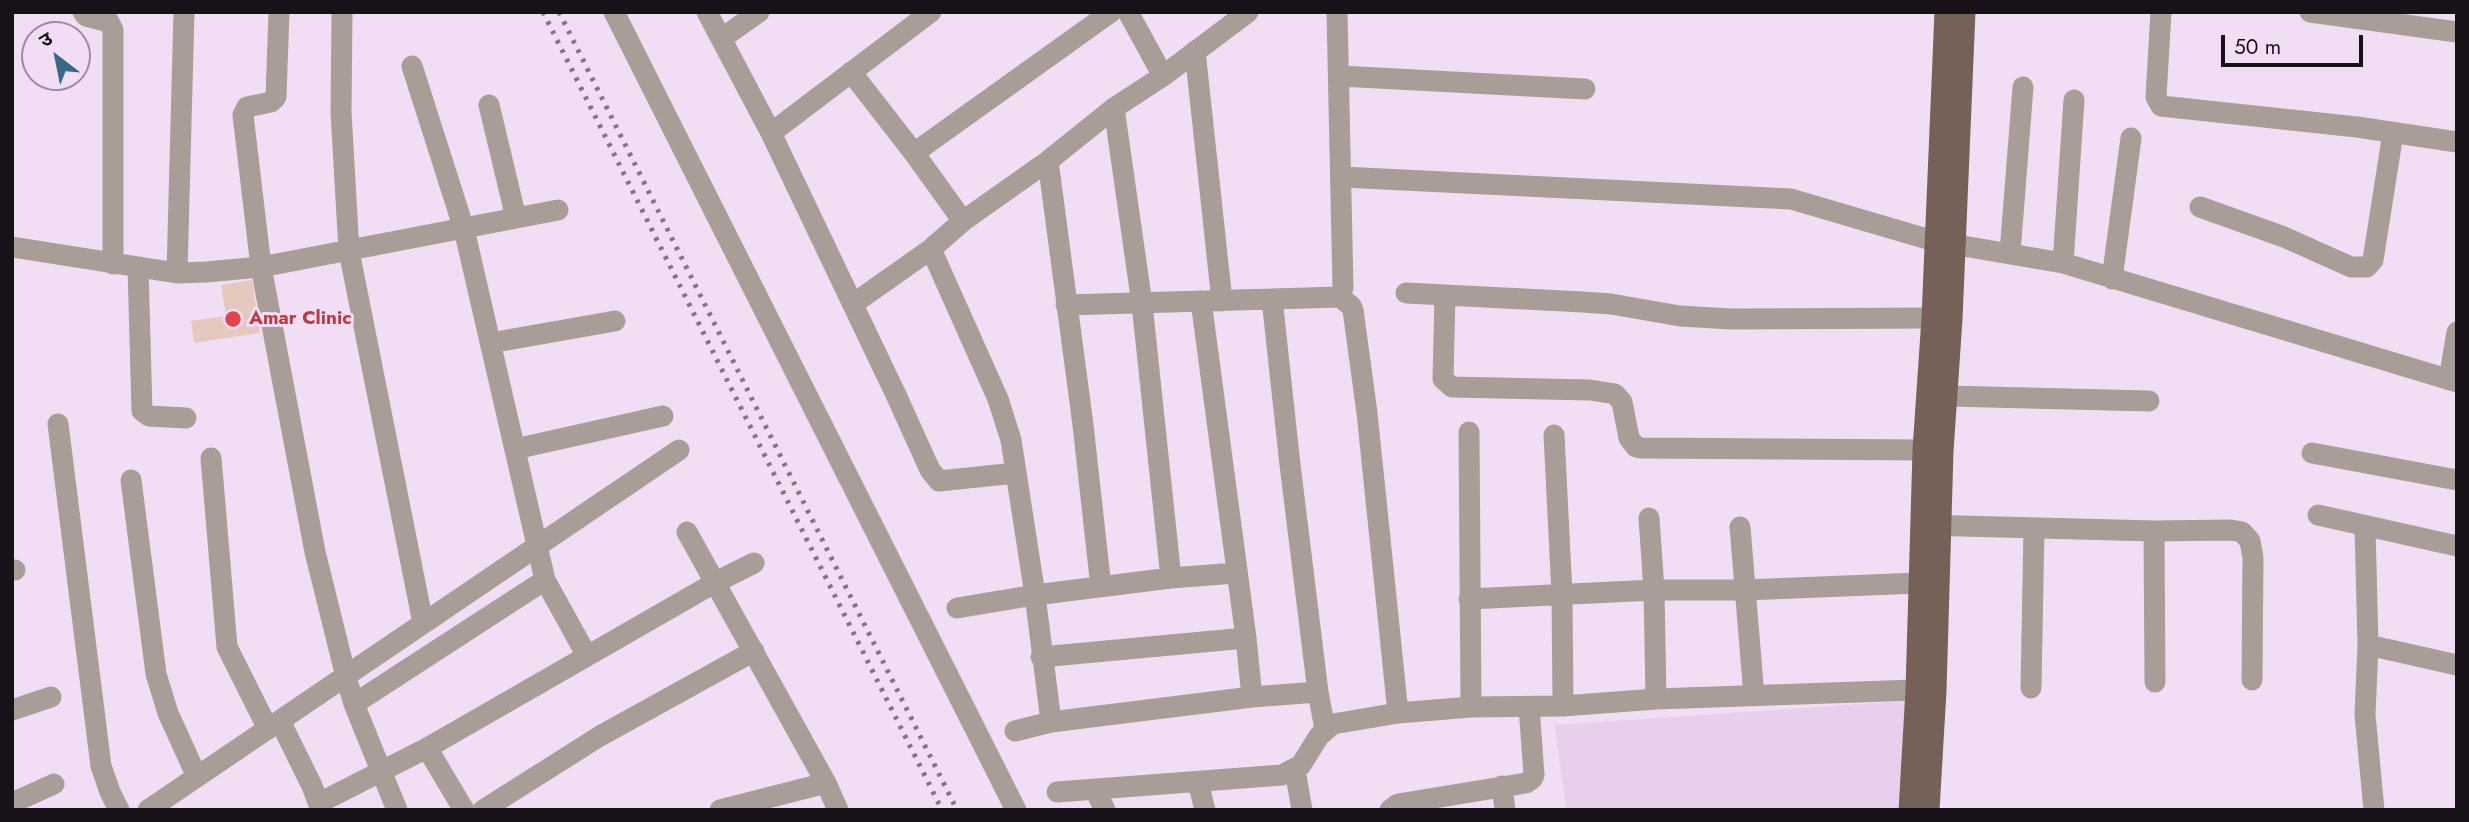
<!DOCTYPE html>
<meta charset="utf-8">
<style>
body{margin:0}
#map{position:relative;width:2469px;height:822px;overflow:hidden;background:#f2def4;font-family:Jost,"Noto Sans Devanagari",sans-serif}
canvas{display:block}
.frame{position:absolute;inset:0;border:14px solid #171118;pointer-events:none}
.north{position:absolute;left:21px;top:21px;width:70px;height:70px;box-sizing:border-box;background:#f2def4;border:2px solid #9a8c9c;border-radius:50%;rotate:328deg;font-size:19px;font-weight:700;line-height:28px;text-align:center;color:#171118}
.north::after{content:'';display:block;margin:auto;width:24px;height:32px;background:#366986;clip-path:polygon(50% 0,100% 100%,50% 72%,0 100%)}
.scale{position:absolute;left:2221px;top:35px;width:142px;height:32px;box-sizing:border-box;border:4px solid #171118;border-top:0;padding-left:9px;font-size:21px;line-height:24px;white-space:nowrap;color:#171118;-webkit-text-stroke:5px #f2def4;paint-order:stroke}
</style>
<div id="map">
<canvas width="2469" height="822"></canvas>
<div class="frame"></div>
<div class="north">उ</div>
<div class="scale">50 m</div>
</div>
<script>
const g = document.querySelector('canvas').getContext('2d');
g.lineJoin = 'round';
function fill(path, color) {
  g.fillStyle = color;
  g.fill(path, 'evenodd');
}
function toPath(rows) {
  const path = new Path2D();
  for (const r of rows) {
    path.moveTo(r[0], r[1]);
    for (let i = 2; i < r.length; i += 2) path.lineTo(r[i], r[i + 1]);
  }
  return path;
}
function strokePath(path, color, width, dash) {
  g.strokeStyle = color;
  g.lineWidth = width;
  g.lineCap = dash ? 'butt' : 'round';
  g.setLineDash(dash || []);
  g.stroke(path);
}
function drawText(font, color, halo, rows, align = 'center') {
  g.font = font + ' Jost,sans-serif';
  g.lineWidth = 6;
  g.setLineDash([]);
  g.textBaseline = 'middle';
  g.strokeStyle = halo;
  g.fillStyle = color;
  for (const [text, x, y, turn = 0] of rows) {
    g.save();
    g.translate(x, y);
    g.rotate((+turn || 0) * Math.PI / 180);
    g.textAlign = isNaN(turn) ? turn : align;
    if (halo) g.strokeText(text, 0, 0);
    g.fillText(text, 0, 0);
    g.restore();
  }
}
const built = toPath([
 [1905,701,1898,810,1566,810,1555,725]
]);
const building = toPath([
 [252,280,260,333,194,343,191,321,226,316,221,285]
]);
const minor = toPath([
 [83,12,86,16,109,22,113,30,113,264],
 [279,12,276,97,271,102,247,107,243,115,261,267,315,552,346,677,354,704,397,810],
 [342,12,341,112,349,251,423,623],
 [614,12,1016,810],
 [707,12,771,133,897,397,930,470,939,481,1016,473],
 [1128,12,1163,76],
 [1337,12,1343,288,1340,297],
 [2161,12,2156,97,2161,106,2357,127,2457,142],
 [2310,12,2457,32],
 [721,39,759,12],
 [1195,51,1222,301],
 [412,66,464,229,545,580,587,656],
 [851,72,914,153,963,221],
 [1340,76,1585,89],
 [489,105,516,218],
 [1114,108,1142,304,1171,578],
 [771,133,931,12],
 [914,153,1111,12],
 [1048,161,1083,425,1101,587],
 [1342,177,1791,199,1934,241,2063,263,2457,382],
 [2200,207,2284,237,2351,267,2367,267,2373,260,2393,133],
 [12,247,177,273,206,272,261,267,558,210],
 [931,249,998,399,1011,440,1035,595,1051,722],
 [2010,253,2023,87],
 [2063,263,2074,100],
 [138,268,142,411,149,416,186,418],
 [177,273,184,12],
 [2112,279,2131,138],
 [1406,293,1583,302,1611,304,1680,316,1731,319,1932,318],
 [1445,295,1443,379,1452,387,1590,390,1615,394,1622,402,1629,438,1636,447,1641,448,1923,450],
 [1272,299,1290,465,1318,692,1325,729],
 [1201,301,1246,638,1252,697],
 [853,304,931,249,963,221,1048,161,1114,108,1163,76,1248,12],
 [1066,305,1340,297,1351,306,1353,310,1367,413,1398,713],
 [490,343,615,321],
 [2449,380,2457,332],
 [1947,396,2149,401],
 [58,424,101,766,110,792,119,810],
 [1469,432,1471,707],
 [1554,435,1562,594,1563,706],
 [515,449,663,416],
 [2312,453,2457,480],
 [211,458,227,647,268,729],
 [131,480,156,674,168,713,197,777],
 [2318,515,2457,546],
 [1649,518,1654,590,1656,699],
 [1923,525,2154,531,2231,530,2242,532,2250,541,2253,558,2252,680],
 [2365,526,2368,645,2365,715,2374,810],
 [1740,527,1754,696],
 [2154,531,2155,682],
 [687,532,826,783,838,810],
 [12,570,15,570],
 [1469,599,1654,590,1745,590,1919,583],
 [957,608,1035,595,1171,578,1236,573],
 [2368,645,2457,665],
 [1041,657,1246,638],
 [2031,688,2034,528],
 [354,704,545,580],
 [12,710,51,697],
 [280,721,312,786,321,810],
 [1015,731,1051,722,1252,697,1318,692],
 [427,748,464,810],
 [1295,770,1302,810],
 [1198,782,1205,810],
 [1502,786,1505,810],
 [1095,790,1105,810],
 [1057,792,1282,775,1301,765,1319,736,1333,724,1398,713,1471,707,1563,706,1656,699,1916,690],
 [12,803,54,784],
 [319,803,427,748,716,582,754,563],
 [148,810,679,450],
 [483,810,600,736,754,651],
 [720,810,826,783],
 [1390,810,1398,804,1526,783,1532,779,1534,775,1529,707]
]);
const major = toPath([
 [1909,810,1916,690,1923,450,1932,318,1945,12],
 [1929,810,1936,691,1943,451,1952,319,1965,12]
]);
const rail = toPath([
 [543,12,942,810],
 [559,12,957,810]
]);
const markers = [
 [233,319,9,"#e0444e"]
];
const healthNames = [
 ["Amar Clinic",249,319]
];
fill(built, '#e8d0ec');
fill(building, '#e6c9be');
strokePath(minor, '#a99d98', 21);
strokePath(major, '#766159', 21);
strokePath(rail, '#837684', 5, [3.5, 7]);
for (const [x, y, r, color] of markers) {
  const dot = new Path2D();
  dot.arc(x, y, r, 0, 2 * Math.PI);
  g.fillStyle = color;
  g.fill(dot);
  strokePath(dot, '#f2def4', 2.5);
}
drawText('bold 19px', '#be3a42', '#f2def4', healthNames, 'left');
</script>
